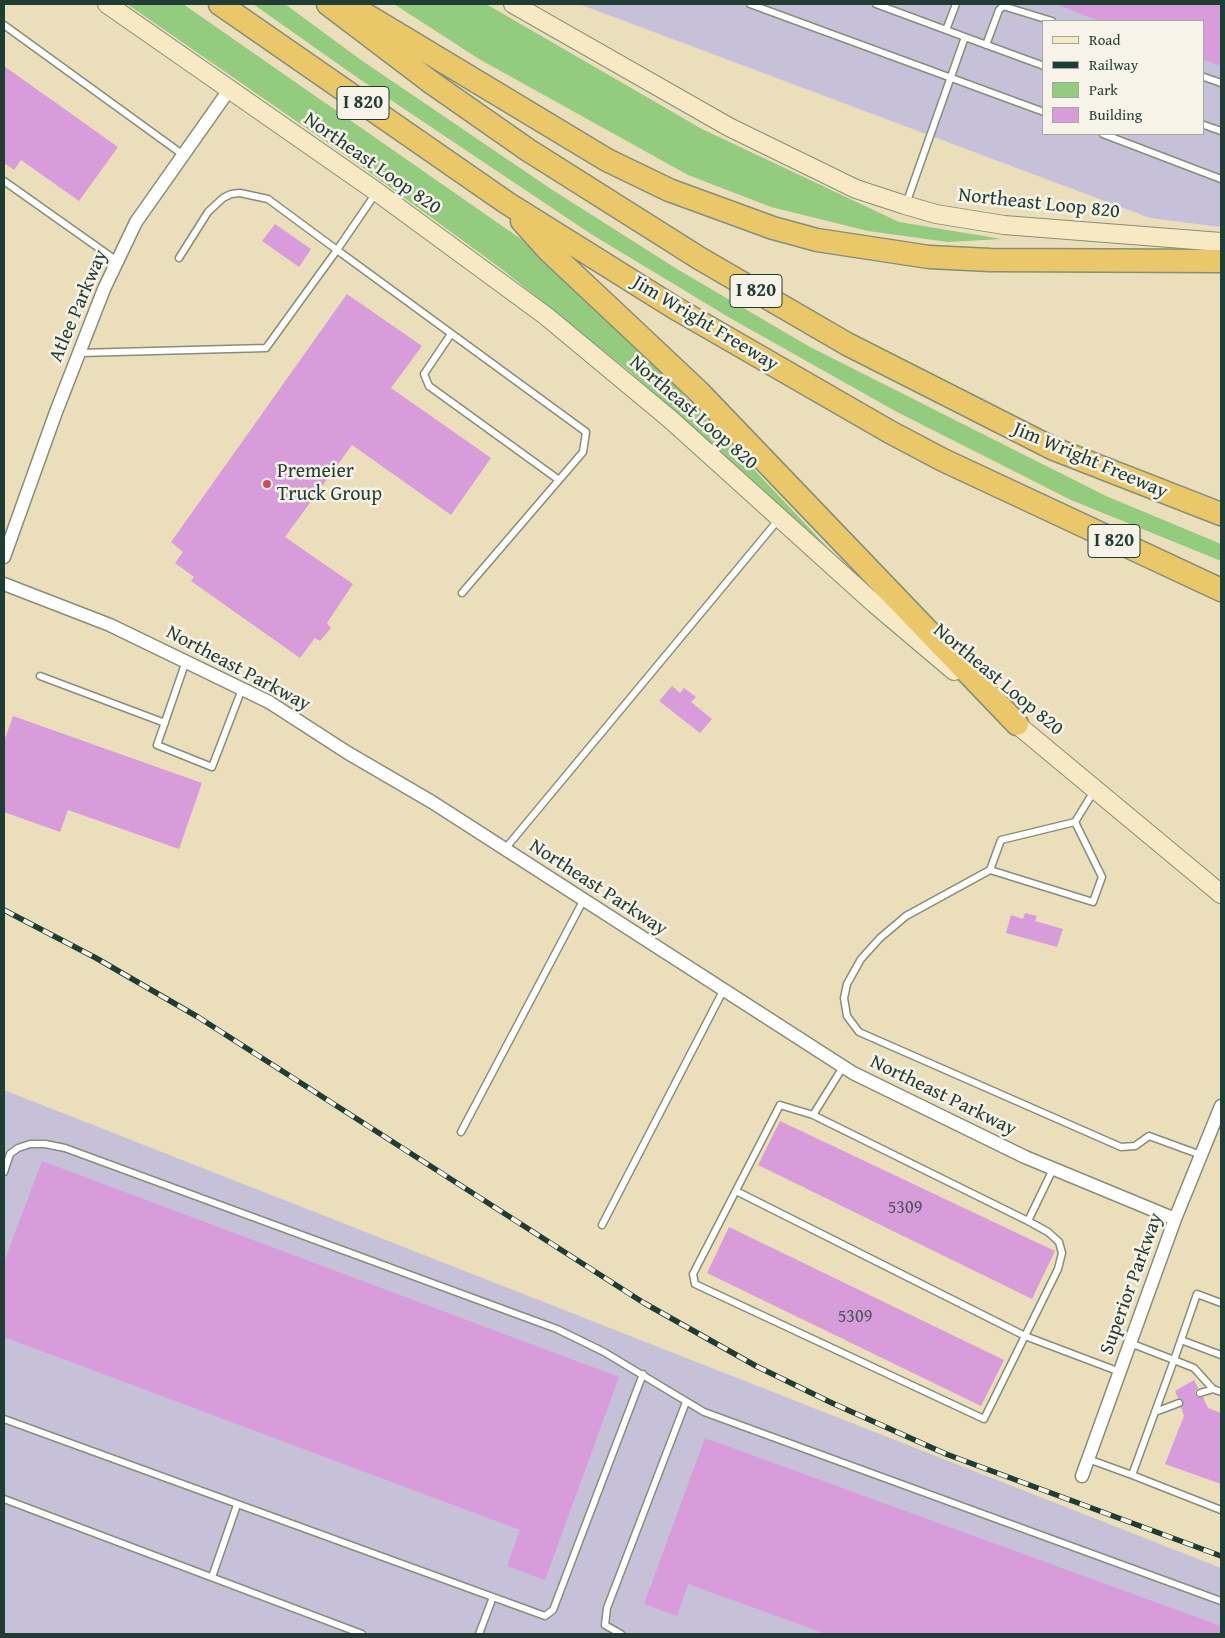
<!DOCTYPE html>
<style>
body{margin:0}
#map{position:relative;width:1225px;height:1638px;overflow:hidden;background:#ebdfbb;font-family:"Gentium Book Plus",serif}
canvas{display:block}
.frame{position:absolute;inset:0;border:5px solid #1f3d34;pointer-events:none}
.legend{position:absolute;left:1042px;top:20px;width:162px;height:115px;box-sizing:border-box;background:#f7f3e8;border:1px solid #a1aaa0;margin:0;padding:6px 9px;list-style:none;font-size:15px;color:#1f3d34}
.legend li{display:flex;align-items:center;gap:10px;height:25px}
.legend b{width:25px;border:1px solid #a1aaa0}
</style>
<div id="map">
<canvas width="1225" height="1638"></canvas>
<div class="frame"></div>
<ul class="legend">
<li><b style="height:6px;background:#f7e9c3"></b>Road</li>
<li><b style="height:6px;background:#1f3d34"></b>Railway</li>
<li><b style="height:14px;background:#93cb7f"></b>Park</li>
<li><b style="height:14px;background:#d89cdb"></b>Building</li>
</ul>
</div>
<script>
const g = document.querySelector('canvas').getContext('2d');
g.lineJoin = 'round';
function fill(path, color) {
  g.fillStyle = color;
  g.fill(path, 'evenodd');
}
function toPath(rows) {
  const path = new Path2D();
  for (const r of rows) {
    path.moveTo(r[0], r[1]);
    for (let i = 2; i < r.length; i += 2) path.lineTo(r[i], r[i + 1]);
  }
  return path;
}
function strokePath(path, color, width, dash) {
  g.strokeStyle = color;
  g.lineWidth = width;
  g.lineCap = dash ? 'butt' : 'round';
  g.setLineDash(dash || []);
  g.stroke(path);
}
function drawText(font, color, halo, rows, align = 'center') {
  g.font = font + ' "Gentium Book Plus",serif';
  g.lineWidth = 5;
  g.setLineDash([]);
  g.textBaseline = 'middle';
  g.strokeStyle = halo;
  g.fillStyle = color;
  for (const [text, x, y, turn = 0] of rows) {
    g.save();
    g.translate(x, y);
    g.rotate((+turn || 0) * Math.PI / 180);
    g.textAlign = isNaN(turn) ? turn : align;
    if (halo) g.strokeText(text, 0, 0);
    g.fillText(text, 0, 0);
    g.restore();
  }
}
const industrial = toPath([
 [579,4,1221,4,1221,227,1150,218],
 [1044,21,1204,21,1204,134,1044,134],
 [4,1090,1221,1568,1221,1634,4,1634]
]);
const green = toPath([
 [127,4,183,4,521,239,659,369,829,549,630,372,503,270,354,161],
 [253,4,285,4,361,60,551,189,677,269,810,347,1106,496,1221,544,1221,561,1071,500,897,412,730,318,591,234,358,78],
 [394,4,486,4,702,129,899,222,1002,239,948,242,868,231,771,207,688,175,479,59]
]);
const building = toPath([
 [1055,4,1221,4,1221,66,1204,60,1204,21,1099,21],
 [4,66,118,147,79,201,21,160,14,170,4,163],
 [275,224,311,249,299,267,262,241],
 [347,294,422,346,391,388,491,458,451,515,352,445,285,537,353,584,327,623,331,628,320,641,315,638,300,658,191,581,194,577,175,563,183,552,171,542],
 [672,686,680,693,684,688,696,697,691,702,712,719,700,733,659,701],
 [13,716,202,783,179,849,68,810,60,832,4,812,4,741],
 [1025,913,1037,916,1035,921,1063,929,1057,947,1006,933,1011,915,1023,919],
 [780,1121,1055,1251,1032,1299,758,1165],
 [42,1161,619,1377,545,1580,507,1566,520,1530,4,1337,4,1262],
 [729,1227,1004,1360,981,1406,707,1273],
 [1194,1380,1198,1388,1195,1391,1196,1396,1203,1397,1208,1408,1221,1413,1221,1484,1165,1464,1184,1416,1181,1407,1183,1401,1178,1398,1175,1391],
 [705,1438,1221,1626,1221,1634,826,1634,688,1584,677,1616,644,1604]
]);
const service = toPath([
 [750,4,1044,112],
 [876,4,965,37],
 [4,25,182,154],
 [946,30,956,4],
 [986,45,999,10,1003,6,1052,21],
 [1204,77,1221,83],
 [1204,125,1221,131],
 [1103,134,1221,179],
 [4,181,117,261],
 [376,193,337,250,586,432,583,452,462,593],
 [906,204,965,37,1044,66],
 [451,334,424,374,429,386,559,480],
 [79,353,266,348,337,250,268,199,240,193,231,194,223,198,208,212,179,258],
 [186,661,157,745,212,767,242,689],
 [40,676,165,723],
 [1094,791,1075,822,1001,840,990,870,906,916,880,938,861,959,847,984,844,998,847,1016,859,1032,1121,1147,1135,1146,1149,1136,1201,1155],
 [505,849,779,519],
 [990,870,1093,902,1102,877,1075,822],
 [780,1105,813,1115,1028,1221,1048,1232,1059,1242,1062,1253,1058,1269,984,1419,695,1284,693,1274,780,1105],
 [813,1115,843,1067],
 [461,1132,583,901],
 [4,1172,10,1154,18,1148,30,1144,45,1144,65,1148,557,1329,604,1352,704,1412,1221,1601],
 [736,1191,1025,1336,1120,1372],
 [1028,1221,1053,1169],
 [602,1225,723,991],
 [1181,1340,1221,1355],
 [1213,1389,1194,1368,1174,1360,1197,1294,1221,1303],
 [1200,1393,1213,1389,1221,1392],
 [1155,1412,1179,1403],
 [4,1419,545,1616,553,1610,643,1374],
 [1088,1459,1132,1475,1174,1360,1130,1343],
 [1132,1475,1221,1510],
 [4,1499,362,1634],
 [212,1577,237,1505],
 [479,1634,493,1597],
 [621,1634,605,1625,607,1608,686,1402]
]);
const minor = toPath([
 [4,557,56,412,104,289,136,222,229,90],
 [4,584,110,625,269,702,348,753,432,802,853,1073,1025,1157,1175,1219],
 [1082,1476,1175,1219,1221,1106]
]);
const secondary = toPath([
 [107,4,377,192,546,316,670,419,876,605,954,671],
 [513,4,729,127,856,189,905,205,936,214,1004,225,1221,242],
 [1008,717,1221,894]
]);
const motorway = toPath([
 [220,4,507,203,675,308,890,432,943,460,1221,590],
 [328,4,432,83,528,150,699,258,847,344,1054,449,1221,514],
 [348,4,607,160,669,190,773,228,817,240,929,257,990,260,1221,261],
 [522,221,548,250,698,391,1017,724]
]);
const rail = toPath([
 [4,910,96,958,198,1017,644,1303,756,1366,832,1403,946,1454,1221,1556]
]);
const markers = [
 [267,484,5,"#d1495b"]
];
const numberNames = [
 ["5309",905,1208],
 ["5309",855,1317]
];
const shields = [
 [363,103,52],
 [756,291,52],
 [1114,541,52]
];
const shieldNames = [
 ["I 820",363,103],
 ["I 820",756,291],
 ["I 820",1114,541]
];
const streetNames = [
 ["Northeast Loop 820",372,164,35],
 ["Northeast Loop 820",1039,204,6],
 ["Atlee Parkway",79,306,-67],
 ["Jim Wright Freeway",705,324,31],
 ["Northeast Loop 820",693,413,41],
 ["Jim Wright Freeway",1090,461,23],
 ["Northeast Parkway",238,669,28],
 ["Northeast Loop 820",998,680,40],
 ["Northeast Parkway",598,888,33],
 ["Northeast Parkway",943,1096,26],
 ["Superior Parkway",1132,1284,-70]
];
const poiNames = [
 ["Premeier",277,472],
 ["Truck Group",277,495]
];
fill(industrial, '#c6c0d9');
fill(green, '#93cb7f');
fill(building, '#d89cdb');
strokePath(service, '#858e78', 9);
strokePath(minor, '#858e78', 15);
strokePath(secondary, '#858e78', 20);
strokePath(motorway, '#858e78', 25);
strokePath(service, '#fff', 6);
strokePath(minor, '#fff', 12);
strokePath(secondary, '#f7e9c3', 18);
strokePath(motorway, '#eac769', 22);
strokePath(rail, '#1f3d34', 5.5);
strokePath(rail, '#f7f3e8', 4, [11]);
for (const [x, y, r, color] of markers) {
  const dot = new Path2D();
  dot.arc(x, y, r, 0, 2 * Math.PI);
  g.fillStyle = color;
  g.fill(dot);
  strokePath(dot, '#f7f3e8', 2);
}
drawText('18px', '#4d555e', null, numberNames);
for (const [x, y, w] of shields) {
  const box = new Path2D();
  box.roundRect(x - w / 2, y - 16.5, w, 33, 4);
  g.fillStyle = '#f7f3e8';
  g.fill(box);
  strokePath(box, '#1f3d34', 1);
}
drawText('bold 19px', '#1f3d34', null, shieldNames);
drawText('20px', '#1f3d34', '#f7f3e8', streetNames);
drawText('20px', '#1f3d34', '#f7f3e8', poiNames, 'left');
</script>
